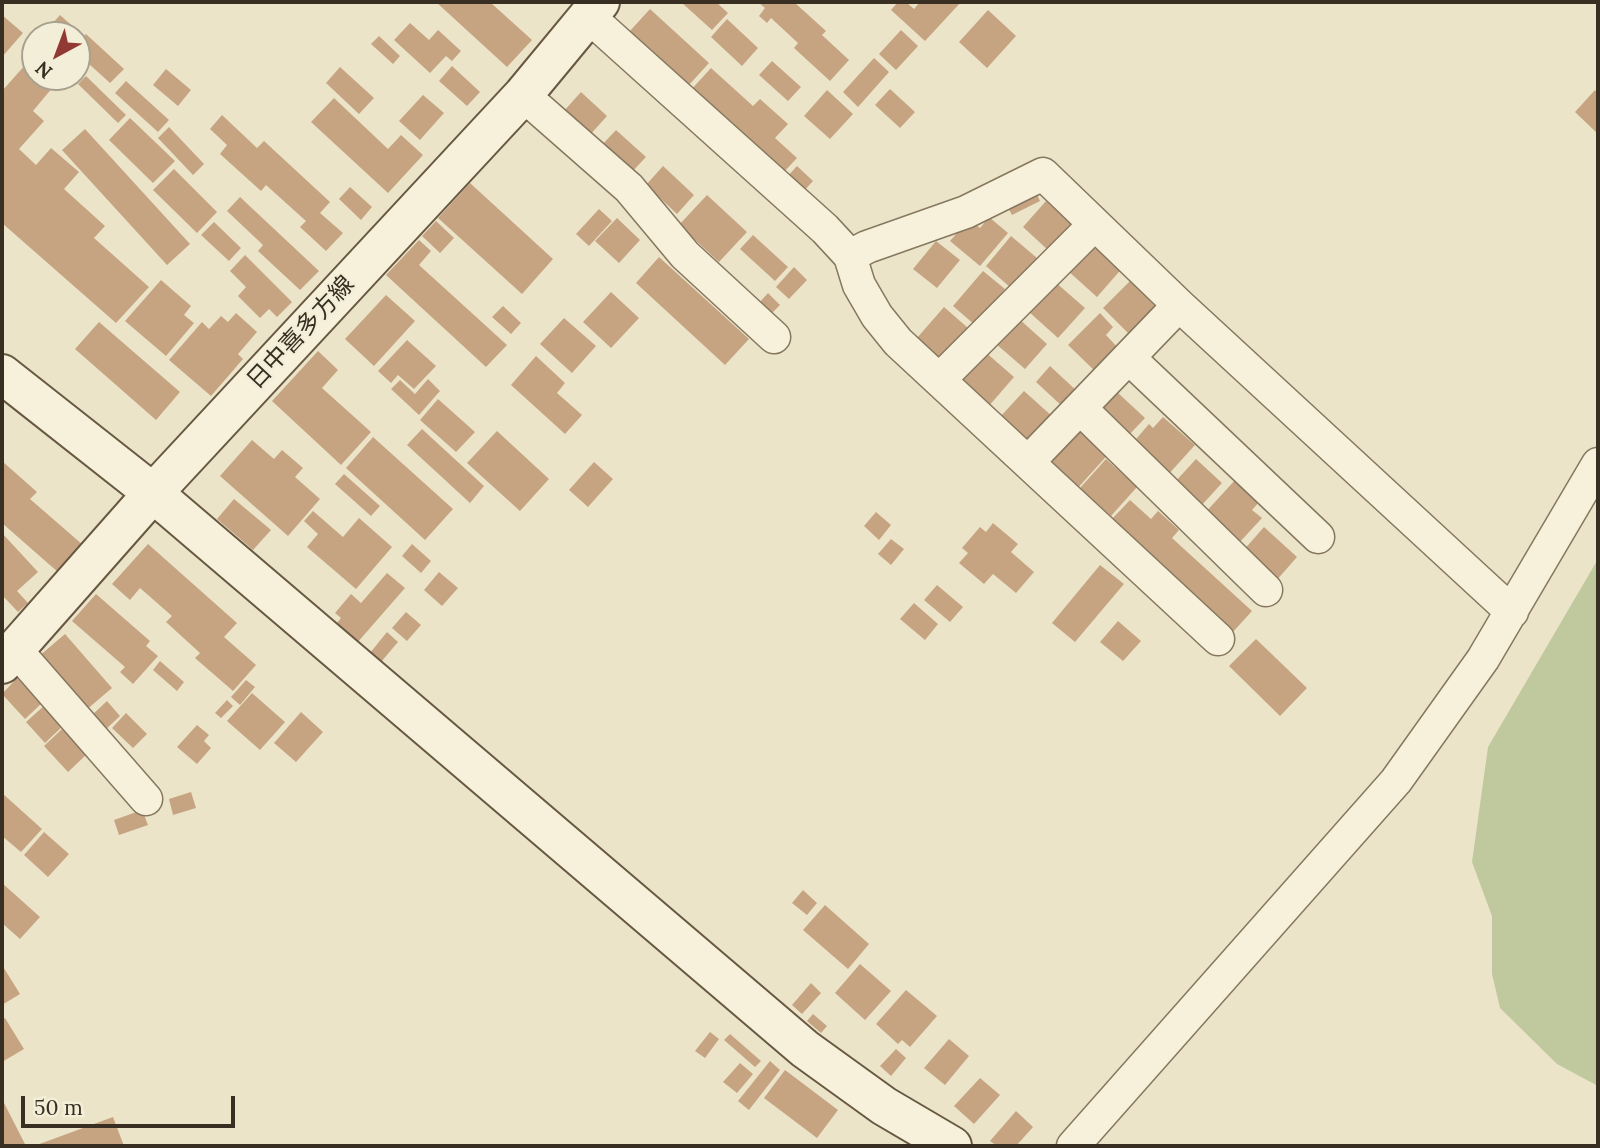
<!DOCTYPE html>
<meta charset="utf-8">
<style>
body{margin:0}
#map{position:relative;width:1600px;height:1148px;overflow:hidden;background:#ebe4c9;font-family:Lora,serif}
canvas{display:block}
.frame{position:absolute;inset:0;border:4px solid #382e21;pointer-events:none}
.north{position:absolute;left:21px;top:21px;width:70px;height:70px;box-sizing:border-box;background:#f3eed8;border:2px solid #a8a18f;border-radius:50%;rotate:221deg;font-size:19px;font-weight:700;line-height:28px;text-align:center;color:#382e21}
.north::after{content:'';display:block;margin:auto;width:24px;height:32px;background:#913a34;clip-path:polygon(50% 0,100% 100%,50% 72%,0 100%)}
.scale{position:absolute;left:21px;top:1096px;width:214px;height:32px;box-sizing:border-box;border:4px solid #382e21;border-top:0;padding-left:9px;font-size:21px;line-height:24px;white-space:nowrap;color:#382e21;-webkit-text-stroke:5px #f3eed8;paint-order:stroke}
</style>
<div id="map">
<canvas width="1600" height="1148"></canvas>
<div class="frame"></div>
<div class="north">N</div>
<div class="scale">50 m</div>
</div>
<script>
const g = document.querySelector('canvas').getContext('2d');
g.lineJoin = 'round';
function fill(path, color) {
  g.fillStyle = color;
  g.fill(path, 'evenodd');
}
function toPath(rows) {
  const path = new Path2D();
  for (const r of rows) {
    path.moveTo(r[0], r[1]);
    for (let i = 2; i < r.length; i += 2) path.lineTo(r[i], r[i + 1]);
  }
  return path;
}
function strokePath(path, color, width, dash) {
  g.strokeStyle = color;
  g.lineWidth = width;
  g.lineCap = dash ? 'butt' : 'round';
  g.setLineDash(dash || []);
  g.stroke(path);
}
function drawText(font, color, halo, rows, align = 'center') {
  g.font = font + ' Lora,"Noto Sans JP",serif';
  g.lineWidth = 5;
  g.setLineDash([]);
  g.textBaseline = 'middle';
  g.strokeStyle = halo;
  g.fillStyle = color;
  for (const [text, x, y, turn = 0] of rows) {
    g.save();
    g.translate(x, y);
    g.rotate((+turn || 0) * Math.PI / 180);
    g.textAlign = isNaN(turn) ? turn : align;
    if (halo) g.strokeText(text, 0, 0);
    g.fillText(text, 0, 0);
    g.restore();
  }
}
const green = toPath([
 [1598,559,1598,1086,1557,1064,1500,1008,1492,974,1492,916,1472,862,1488,747]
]);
const building = toPath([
 [436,2,490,2,532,40,507,67],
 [681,2,716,2,728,13,712,30],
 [758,2,794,2,826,31,822,35,849,60,830,81,794,48,798,43,771,18,767,23,759,16,765,8],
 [898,2,906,2,914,9,920,2,961,2,925,41,891,10],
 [650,9,709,63,688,86,629,32],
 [988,10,1016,36,987,68,959,42],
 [2,15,23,33,2,57],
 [60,15,78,31,74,35,64,35,52,24],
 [727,19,758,48,742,66,711,37],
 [410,23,429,40,438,30,461,51,452,61,446,56,430,73,394,40],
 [901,30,918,46,896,70,879,54],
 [86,34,124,69,110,83,77,53,77,43],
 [379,36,400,56,393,64,371,44],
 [874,58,889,72,858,107,843,92],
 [772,61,801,87,788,101,759,75],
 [26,64,35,71,35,77,41,77,53,87,33,111,44,121,19,149,36,165,51,148,79,172,64,189,105,226,94,238,149,287,116,323,2,223,2,91],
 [452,66,480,92,467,106,439,81],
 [340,67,374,98,359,114,326,83],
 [711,68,753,106,760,99,788,124,775,138,797,158,782,174,690,91],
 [166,69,191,90,178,106,153,85],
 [86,76,126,115,118,123,78,84],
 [126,81,169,120,158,132,115,93],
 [890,89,915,112,900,128,875,105],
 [827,90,853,114,830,139,804,116],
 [1595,90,1598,94,1598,134,1575,112],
 [581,92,607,116,589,136,563,112],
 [423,95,444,113,420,140,399,121],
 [334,98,388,149,401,135,423,155,388,193,311,122],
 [222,115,257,148,264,141,330,202,320,213,343,233,326,251,300,227,306,221,266,185,261,191,220,154,227,145,210,129],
 [130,118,175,161,153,183,109,140],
 [169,127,204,164,193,175,158,138],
 [85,129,190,244,167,265,62,150],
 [616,130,646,157,630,174,600,147],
 [663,166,694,195,677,214,646,185],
 [797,166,813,181,802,193,786,178],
 [174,169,217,212,197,233,153,190],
 [470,183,553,259,522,294,438,218],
 [350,187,372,207,361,220,339,199],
 [1034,188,1040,201,1012,215,1005,202],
 [707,195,747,232,719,262,679,225],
 [240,197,319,271,300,290,258,251,263,245,227,211],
 [1046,201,1073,226,1049,251,1023,227],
 [599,209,612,221,589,246,576,234],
 [989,217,1008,233,980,266,950,241,964,225,969,229,974,223,980,228],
 [617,218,640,240,619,263,595,241],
 [436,221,454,238,440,253,422,236],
 [214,222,241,248,229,261,201,235],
 [753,235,788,267,775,281,740,249],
 [1011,236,1037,258,1011,288,986,266],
 [419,240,431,251,419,265,507,345,486,367,386,275],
 [936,241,960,260,937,288,913,269],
 [1105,248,1125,265,1097,297,1067,270,1084,250],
 [245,255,292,302,277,317,269,309,260,318,238,296,246,287,230,271],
 [659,257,749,339,725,365,636,283],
 [794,267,807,280,789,299,776,287],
 [983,271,1005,289,975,325,953,306],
 [161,280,191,306,184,315,194,323,166,356,125,321],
 [1054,281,1085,308,1058,338,1028,311],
 [1130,281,1158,309,1131,336,1103,308],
 [611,292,639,318,611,348,583,322],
 [768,293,780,305,771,314,759,303],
 [386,295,415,321,374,366,345,339],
 [503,306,521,323,511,334,492,317],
 [944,307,968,328,941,359,917,338],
 [236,313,257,332,238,354,243,359,211,396,169,360,202,322,209,329,221,316,228,322],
 [1100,313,1113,327,1106,335,1120,350,1097,373,1068,345],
 [564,318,596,346,572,373,540,344],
 [1018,318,1047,344,1025,369,995,343],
 [99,322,180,392,156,420,75,349],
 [407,340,436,366,414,389,398,375,391,383,378,371],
 [983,350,1014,377,988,407,957,381],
 [318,351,338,370,322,388,371,432,341,465,272,401],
 [536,356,565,383,557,393,582,415,565,434,511,385],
 [1050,366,1078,392,1064,408,1036,382],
 [428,379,440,391,419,415,391,389,400,380,415,394],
 [1024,391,1053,417,1029,443,1000,417],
 [1117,392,1145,418,1128,436,1100,410],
 [438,399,475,432,456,452,420,420],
 [1163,417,1195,445,1166,477,1131,445,1149,424,1153,428],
 [1080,418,1113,449,1075,491,1041,460],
 [422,429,484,486,470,503,407,445],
 [497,431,549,479,520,511,467,463],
 [373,437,453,509,425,540,346,468],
 [252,440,274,459,282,450,303,468,295,477,320,499,288,536,220,476],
 [1106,459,1137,487,1111,516,1080,488],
 [1196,459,1222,483,1201,506,1175,482],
 [2,461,37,492,30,499,83,545,59,573,2,523],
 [594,462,613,479,588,507,569,490],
 [344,474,380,506,371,516,335,484],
 [1236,479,1260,501,1252,510,1262,518,1238,544,1204,514],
 [234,499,271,530,253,550,217,519],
 [1130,500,1151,519,1158,511,1179,530,1172,538,1252,611,1232,633,1110,521],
 [313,511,343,537,359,518,392,547,356,589,307,547,318,534,304,521],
 [876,512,891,525,879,540,864,526],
 [993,523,1018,544,1011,552,1034,572,1016,593,993,574,984,584,959,563,968,553,962,548,980,527,986,532],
 [1264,527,1297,557,1275,582,1242,552],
 [2,533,38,572,17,591,28,603,18,612,2,595],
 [891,539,904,549,891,565,878,554],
 [148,544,237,623,224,637,256,665,233,691,195,658,200,653,166,622,172,616,140,588,130,600,112,584],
 [412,544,431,561,421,573,402,556],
 [1100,565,1124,584,1075,642,1052,623],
 [439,572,458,588,442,606,424,590],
 [387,573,405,588,357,643,336,624,341,618,335,613,351,594,361,603],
 [937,585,963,607,950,622,924,600],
 [96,594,150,641,146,646,158,656,133,684,120,672,125,667,72,621],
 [914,603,938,624,925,640,900,619],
 [406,612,421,625,407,641,392,628],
 [1118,621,1141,641,1123,661,1100,642],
 [387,632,398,642,381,662,370,653],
 [65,634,112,688,85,711,38,657],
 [1256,639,1307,688,1280,716,1229,666],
 [160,661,184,682,177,691,153,670],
 [17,678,41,704,25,719,2,694],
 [246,680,255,687,240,705,231,697],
 [252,693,285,722,260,750,227,721],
 [227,700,233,706,221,718,215,713],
 [107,701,120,716,104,731,91,716],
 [45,705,64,725,45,743,26,722],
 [301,712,323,732,296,762,274,743],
 [126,713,147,734,133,748,112,728],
 [197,725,209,735,204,741,211,748,197,764,177,747],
 [62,729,86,755,68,772,44,746],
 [191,792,196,808,173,815,169,799],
 [2,793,42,829,21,852,2,836],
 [142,810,148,825,119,835,114,820],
 [44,832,69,854,48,877,24,855],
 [2,883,40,917,20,939,2,923],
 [803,890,817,903,807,915,792,903],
 [825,905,869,944,848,969,803,930],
 [860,964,891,991,865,1020,835,993],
 [2,965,20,994,2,1005],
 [811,983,821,993,802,1014,792,1005],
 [906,990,937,1016,910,1047,902,1040,898,1044,876,1024],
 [813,1014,827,1026,821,1033,807,1021],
 [5,1018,24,1049,2,1062,2,1020],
 [710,1032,719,1039,705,1058,695,1051],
 [730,1034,761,1061,755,1067,724,1040],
 [949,1039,969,1056,945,1085,924,1068],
 [896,1049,906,1058,891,1076,880,1066],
 [770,1061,780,1070,749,1110,738,1101],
 [740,1063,753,1074,737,1093,723,1082],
 [785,1070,838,1110,817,1138,764,1098],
 [980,1078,1000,1095,974,1124,954,1106],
 [2,1099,26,1146,2,1146],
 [1016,1111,1033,1127,1016,1146,997,1146,990,1141],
 [113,1117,124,1146,34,1146]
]);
const street = toPath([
 [588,16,825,229,850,256,867,247,966,212,1043,174,1179,305,1512,612],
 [523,95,629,188,685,255,774,337],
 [850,256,859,285,877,316,898,342,1218,639],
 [1129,358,1318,537],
 [939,380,1095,224],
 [1080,408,1266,590],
 [1028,462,1179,305],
 [15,649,146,799],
 [1073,1146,1396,781,1483,659,1598,464]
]);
const secondary = toPath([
 [2,374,153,493,805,1049,884,1106,952,1146],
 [2,664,153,493,523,95,600,2]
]);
const streetNames = [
 ["日中喜多方線",301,333,-47]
];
fill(green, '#c0c99d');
fill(building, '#c6a482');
strokePath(street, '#86775f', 35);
strokePath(secondary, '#685842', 42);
strokePath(street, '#f7f1dc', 32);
strokePath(secondary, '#f7f1dc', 38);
drawText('24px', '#382e21', '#f3eed8', streetNames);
</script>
